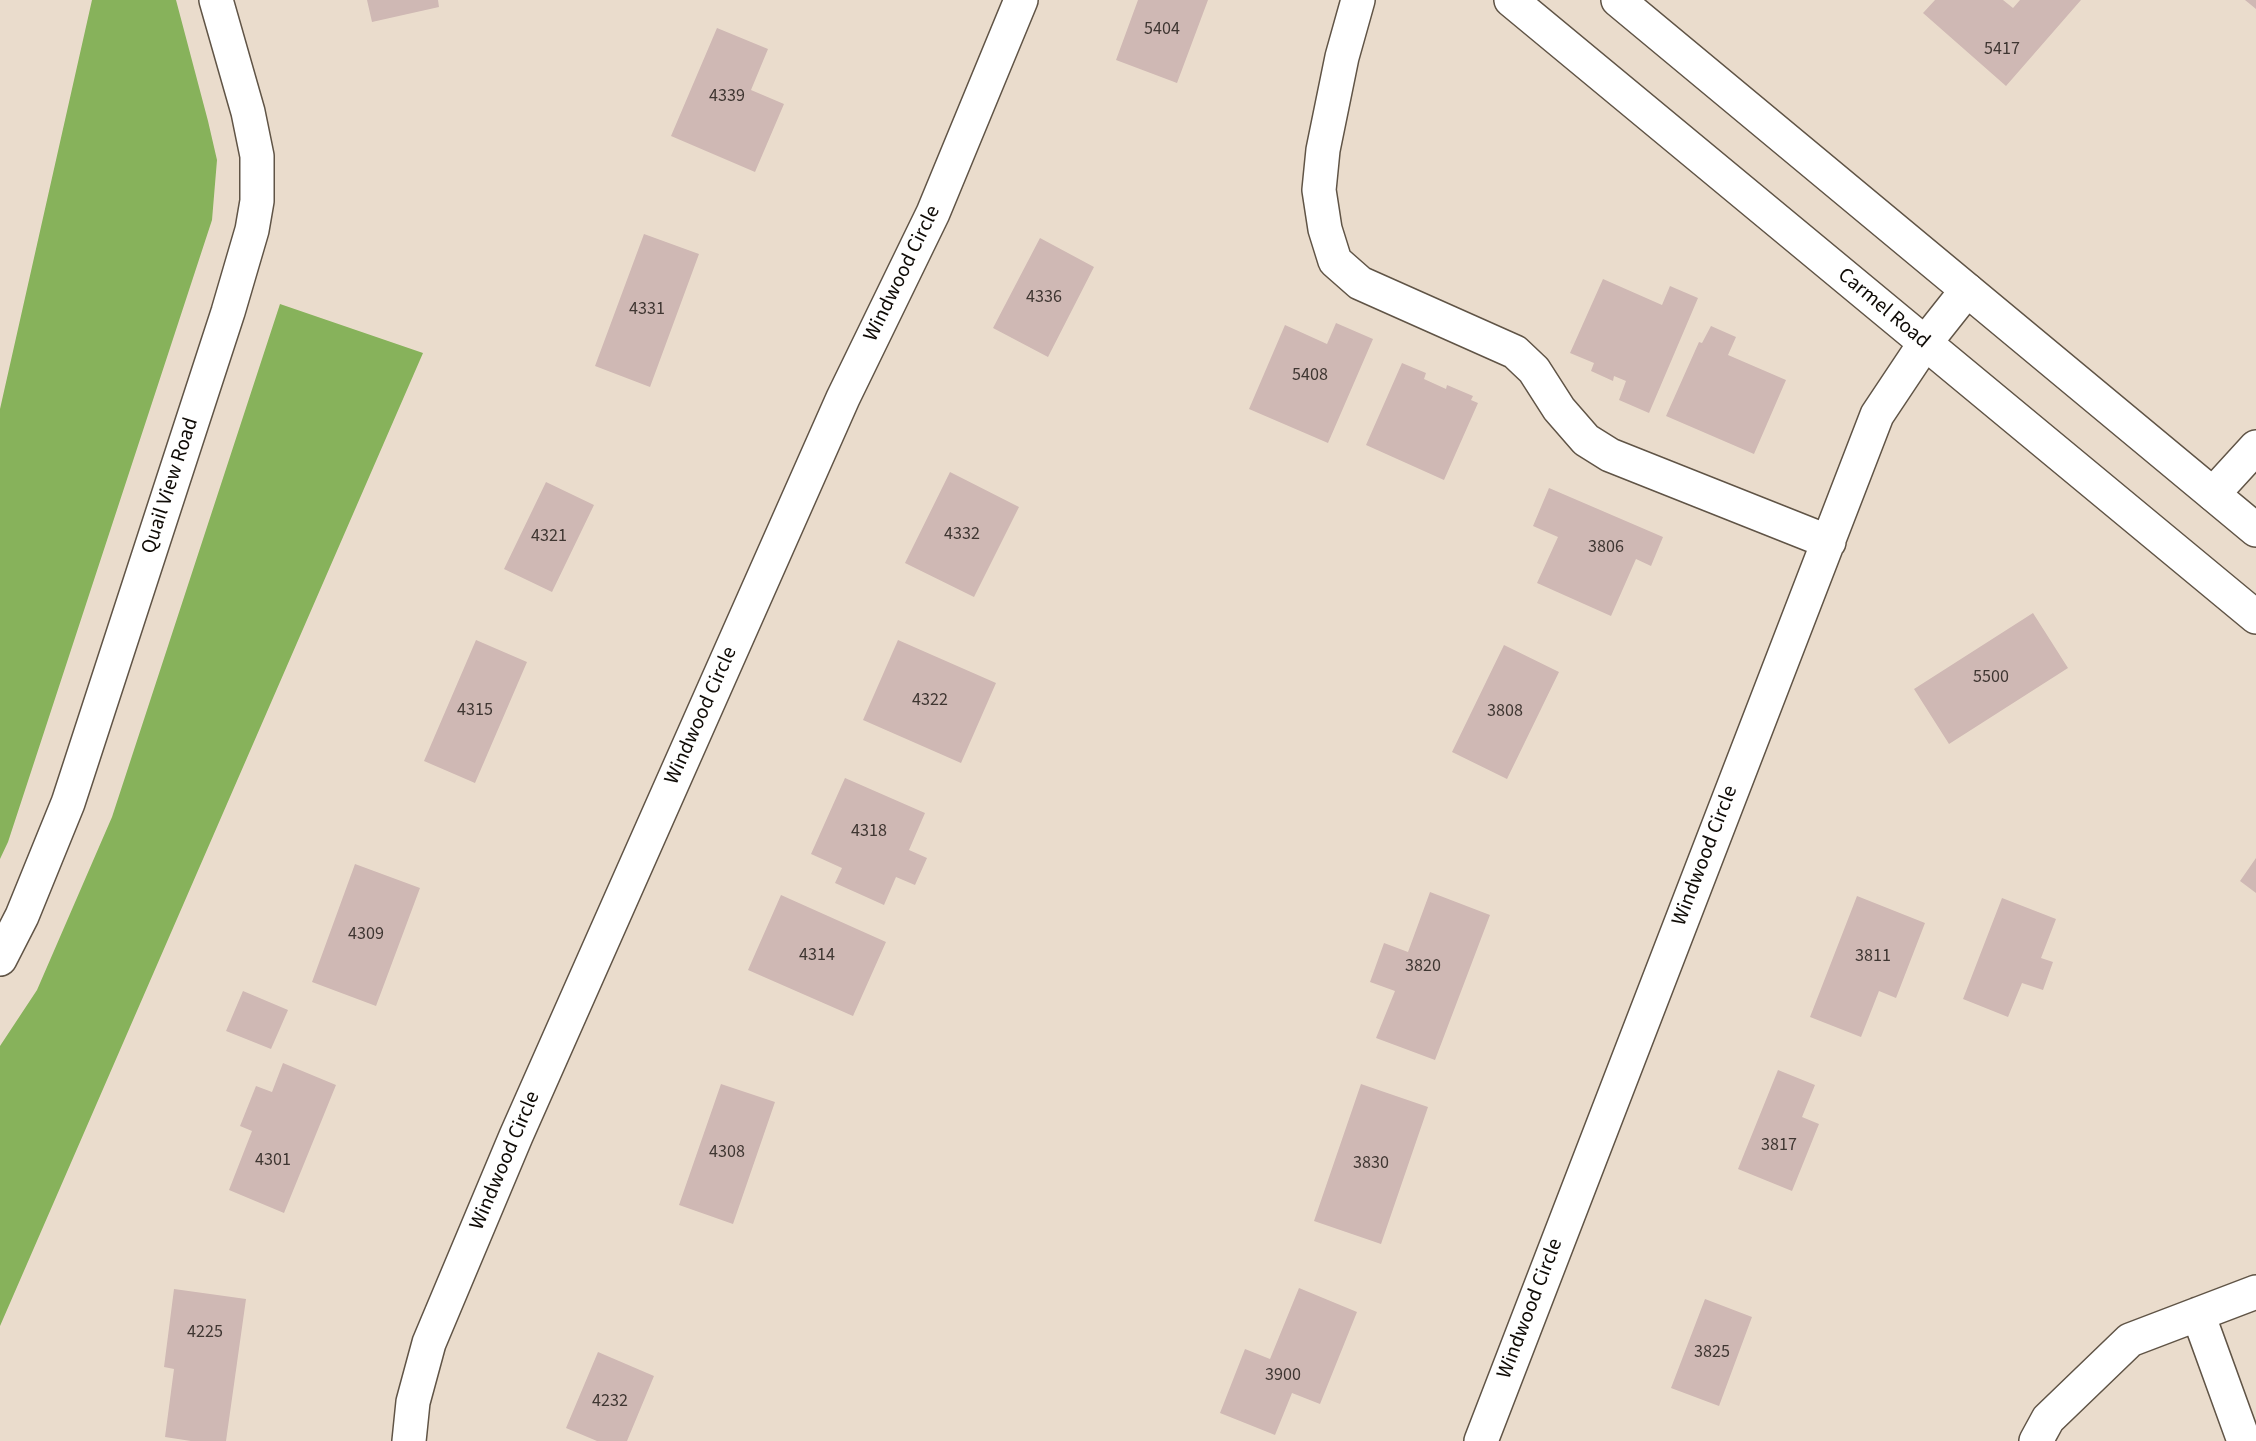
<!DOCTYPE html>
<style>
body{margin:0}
canvas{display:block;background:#eadccc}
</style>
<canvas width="2256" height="1441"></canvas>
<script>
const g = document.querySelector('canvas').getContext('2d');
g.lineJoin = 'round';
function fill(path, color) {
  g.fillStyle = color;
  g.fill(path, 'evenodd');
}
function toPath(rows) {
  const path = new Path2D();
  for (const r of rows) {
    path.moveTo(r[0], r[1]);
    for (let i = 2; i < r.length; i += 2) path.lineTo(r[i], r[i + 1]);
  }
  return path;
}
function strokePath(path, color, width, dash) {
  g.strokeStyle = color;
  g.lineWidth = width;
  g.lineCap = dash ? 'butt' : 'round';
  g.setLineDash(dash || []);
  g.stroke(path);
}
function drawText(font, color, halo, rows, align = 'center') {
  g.font = font + ' "Source Sans 3",sans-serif';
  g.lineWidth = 5;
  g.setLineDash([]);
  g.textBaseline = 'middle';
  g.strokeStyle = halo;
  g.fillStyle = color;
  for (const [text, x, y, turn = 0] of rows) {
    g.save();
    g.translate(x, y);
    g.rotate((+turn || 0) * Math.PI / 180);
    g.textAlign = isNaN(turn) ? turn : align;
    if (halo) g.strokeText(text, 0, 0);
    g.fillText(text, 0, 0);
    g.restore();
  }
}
const forest = toPath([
 [92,0,176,0,208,121,217,160,212,220,8,842,0,859,0,409],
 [280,304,423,353,0,1326,0,1046,37,990,112,817]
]);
const building = toPath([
 [367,0,438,0,439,7,372,22],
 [1138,0,1208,0,1177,83,1116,60],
 [1935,0,2003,0,2013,8,2020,0,2081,0,2006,86,1923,13],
 [2245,0,2256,0,2256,9],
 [717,28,768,49,751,90,784,104,755,172,671,136],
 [644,234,699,254,650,387,595,366],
 [1040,238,1094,267,1048,357,993,328],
 [1603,279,1662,305,1670,286,1698,298,1649,413,1619,400,1626,381,1614,376,1613,381,1591,371,1594,363,1570,353],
 [1336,323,1373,339,1328,443,1249,409,1285,325,1327,344],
 [1711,326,1736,337,1728,355,1786,380,1754,454,1666,416,1699,342,1702,343],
 [1402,363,1426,373,1424,379,1446,389,1447,385,1473,396,1471,400,1478,403,1444,480,1366,445],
 [950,472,1019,507,974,597,905,563],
 [546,482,594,505,552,592,504,569],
 [1549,488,1663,537,1651,566,1636,559,1611,616,1537,583,1558,537,1533,526],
 [2033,613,2068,668,1949,744,1914,689],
 [476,640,527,662,475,783,424,761],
 [898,640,996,683,961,763,863,720],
 [1504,645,1559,672,1507,779,1452,752],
 [845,778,925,813,909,850,927,858,915,885,896,877,884,905,835,883,842,868,811,854],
 [2256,858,2256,893,2240,881],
 [355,864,420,888,376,1006,312,982],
 [1430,892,1490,915,1435,1060,1376,1038,1395,991,1370,982,1384,943,1408,952],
 [781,895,886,942,853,1016,748,970],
 [1857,896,1925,923,1896,998,1879,991,1861,1037,1810,1017],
 [2002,898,2056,919,2041,958,2053,962,2043,990,2022,983,2008,1017,1963,999],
 [243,991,288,1010,271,1049,226,1031],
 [283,1063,336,1085,284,1213,229,1190,252,1131,240,1126,256,1086,272,1092],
 [1778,1070,1815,1085,1802,1117,1819,1124,1792,1191,1738,1169],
 [721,1084,775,1102,733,1224,679,1205],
 [1361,1084,1428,1107,1381,1244,1314,1221],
 [1299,1288,1357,1312,1320,1404,1292,1393,1275,1435,1220,1413,1245,1349,1270,1359],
 [174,1289,246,1299,226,1441,191,1441,165,1437,174,1369,164,1367],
 [1705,1299,1752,1317,1719,1406,1671,1388],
 [598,1352,654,1376,627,1441,597,1441,566,1428]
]);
const minor = toPath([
 [1358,0,1342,57,1323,150,1319,190,1325,229,1335,261,1360,283,1515,352,1534,370,1559,409,1586,440,1610,455,1829,542],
 [2213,494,2256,447],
 [0,959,22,916,68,803,228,312,252,230,257,201,257,156,248,112,216,0],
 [2198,1314,2244,1441],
 [409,1441,413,1402,429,1343,516,1136,843,398,933,213,1021,0],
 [1481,1441,1877,415,1925,343,1967,290],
 [2036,1441,2048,1419,2130,1340,2256,1292]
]);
const major = toPath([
 [1511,0,2256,617],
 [1618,0,2256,530]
]);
const numberNames = [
 ["5404",1162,30],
 ["5417",2002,50],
 ["4339",727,97],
 ["4336",1044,298],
 ["4331",647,310],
 ["5408",1310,376],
 ["4332",962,535],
 ["4321",549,537],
 ["3806",1606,548],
 ["5500",1991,678],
 ["4322",930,701],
 ["4315",475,711],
 ["3808",1505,712],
 ["4318",869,832],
 ["4309",366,935],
 ["4314",817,956],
 ["3811",1873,957],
 ["3820",1423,967],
 ["3817",1779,1146],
 ["4308",727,1153],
 ["4301",273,1161],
 ["3830",1371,1164],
 ["4225",205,1333],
 ["3825",1712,1353],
 ["3900",1283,1376],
 ["4232",610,1402]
];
const streetNames = [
 ["Windwood Circle",903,274,-64],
 ["Carmel Road",1883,309,40],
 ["Quail View Road",171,486,-72],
 ["Windwood Circle",702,716,-66],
 ["Windwood Circle",1706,856,-69],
 ["Windwood Circle",506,1161,-67],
 ["Windwood Circle",1531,1309,-69]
];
fill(forest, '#87b25b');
fill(building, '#cfb8b4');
strokePath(minor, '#605446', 36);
strokePath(major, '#605446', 36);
strokePath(minor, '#fff', 33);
strokePath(major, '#fff', 33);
drawText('18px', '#3f3632', null, numberNames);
drawText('21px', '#0f0b06', '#fff', streetNames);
</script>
